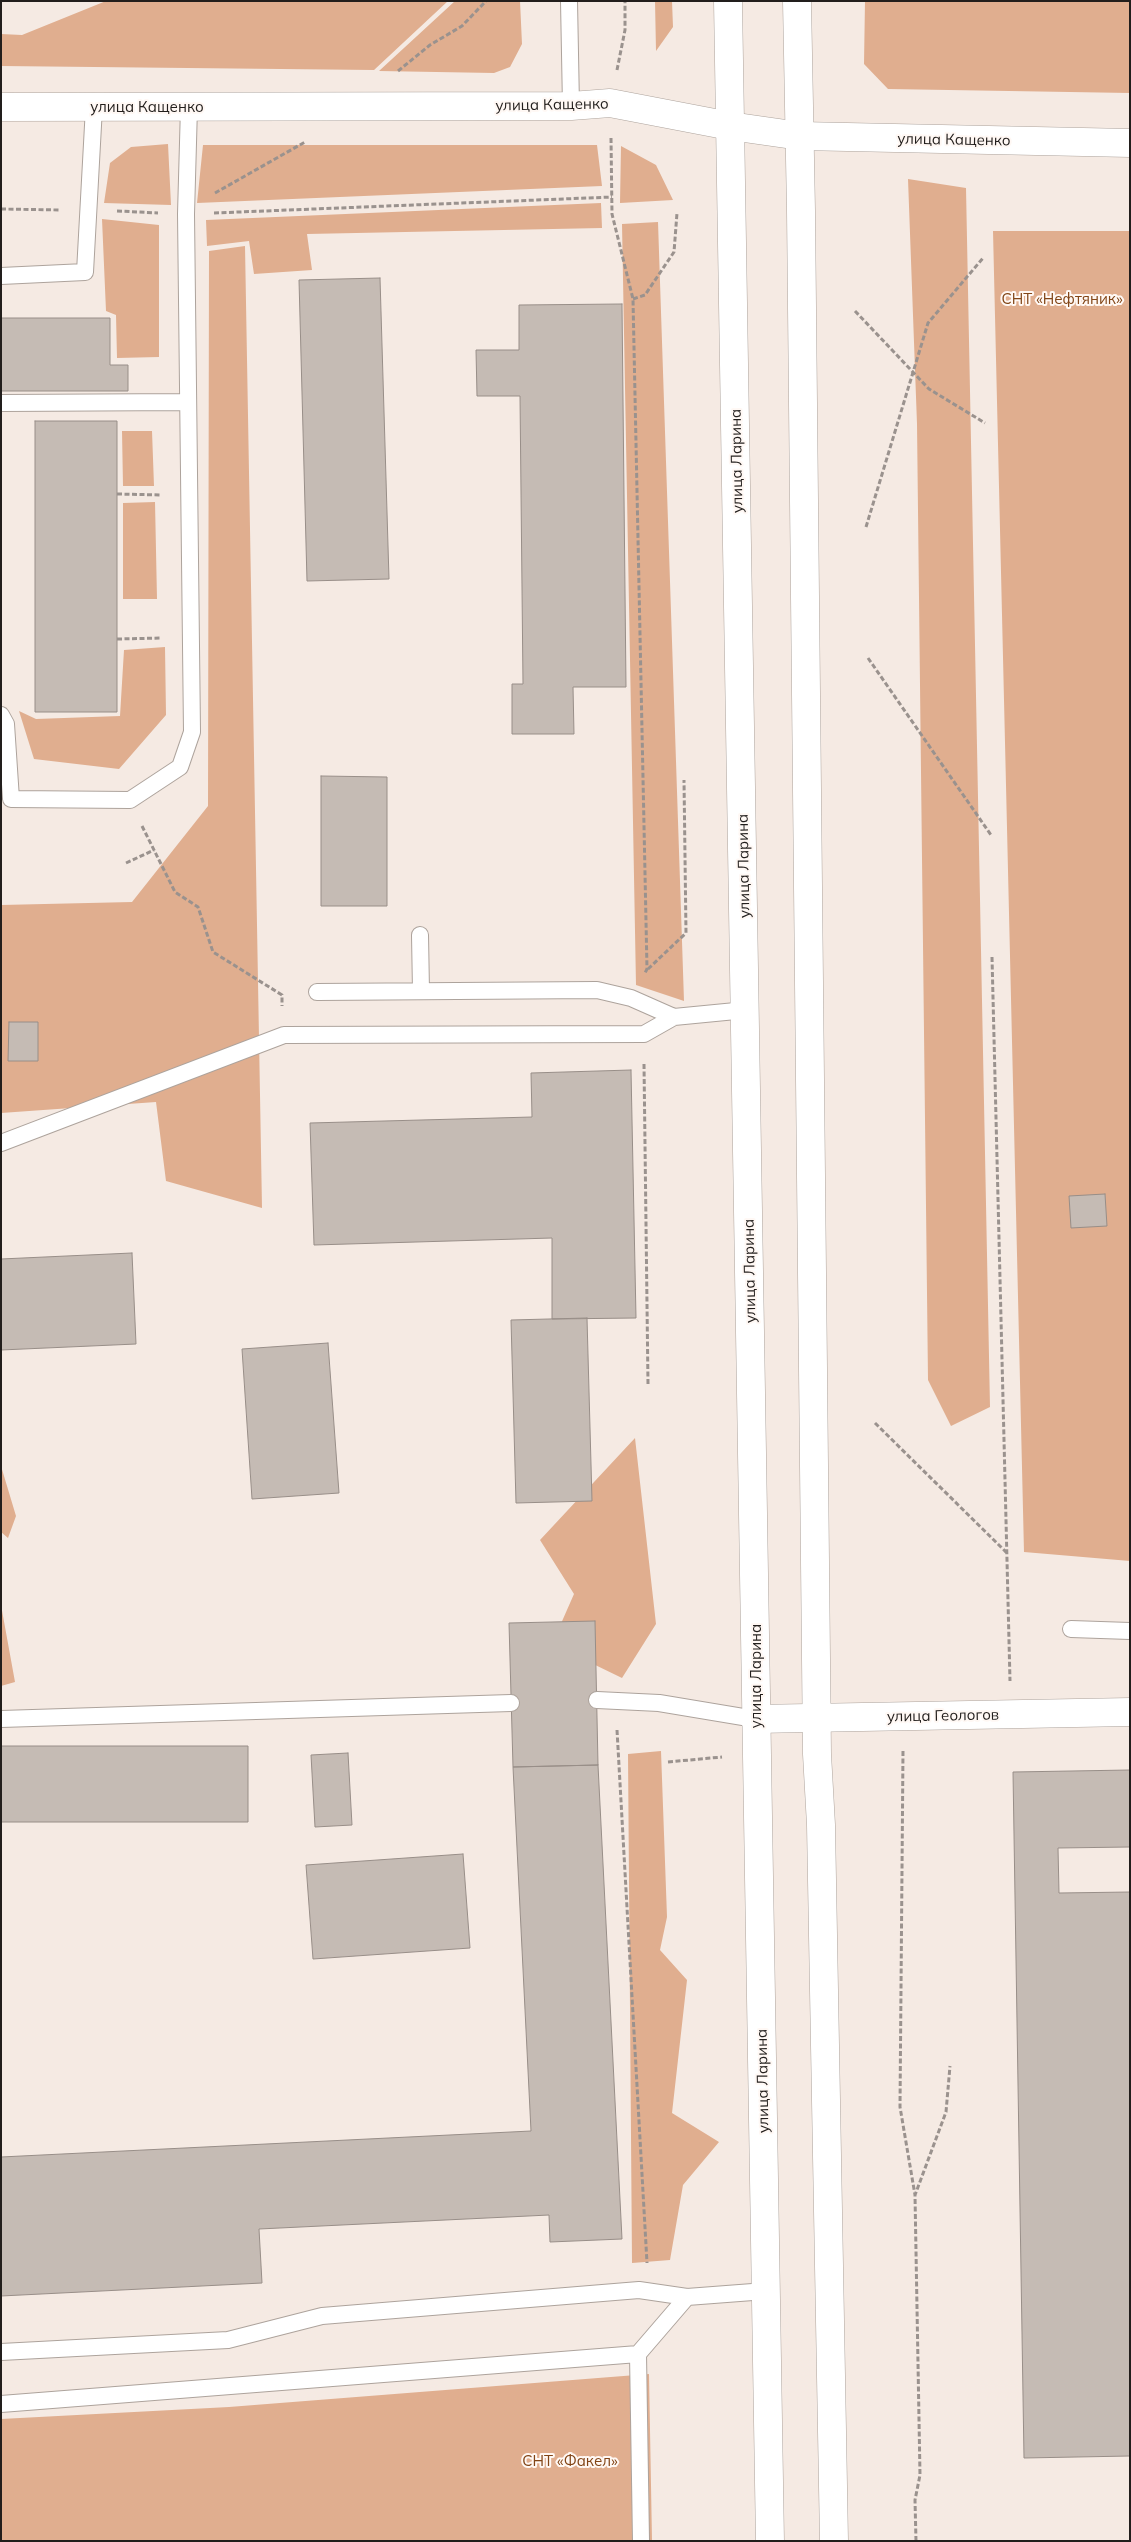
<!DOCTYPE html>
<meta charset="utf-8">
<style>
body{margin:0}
#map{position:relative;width:1131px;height:2542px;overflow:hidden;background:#f5eae3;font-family:Mulish,sans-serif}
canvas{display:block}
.frame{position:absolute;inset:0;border:2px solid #221e1c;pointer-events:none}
</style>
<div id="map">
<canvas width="1131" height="2542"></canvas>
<div class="frame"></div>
</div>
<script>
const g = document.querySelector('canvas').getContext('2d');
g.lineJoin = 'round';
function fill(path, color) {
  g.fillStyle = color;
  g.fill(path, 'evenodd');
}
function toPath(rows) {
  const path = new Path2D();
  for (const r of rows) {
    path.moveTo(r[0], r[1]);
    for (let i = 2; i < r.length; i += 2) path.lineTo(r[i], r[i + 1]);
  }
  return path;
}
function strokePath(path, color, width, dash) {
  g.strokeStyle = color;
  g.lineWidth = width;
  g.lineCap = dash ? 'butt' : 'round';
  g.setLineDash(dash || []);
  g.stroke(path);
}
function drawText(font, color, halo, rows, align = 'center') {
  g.font = font + ' Mulish,sans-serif';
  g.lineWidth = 4;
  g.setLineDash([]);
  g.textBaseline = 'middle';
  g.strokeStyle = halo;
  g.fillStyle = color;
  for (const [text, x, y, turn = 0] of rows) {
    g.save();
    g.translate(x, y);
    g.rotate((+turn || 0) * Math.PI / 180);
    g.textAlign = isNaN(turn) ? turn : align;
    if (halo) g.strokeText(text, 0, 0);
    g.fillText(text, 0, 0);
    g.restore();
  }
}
const green = toPath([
 [106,1,448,1,374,70,1,66,1,34,22,35],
 [455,1,520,1,522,44,510,67,494,73,379,71],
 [655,1,672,1,673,27,656,51],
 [865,1,1130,1,1130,93,888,89,864,64],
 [168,144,171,205,104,203,110,163,131,147],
 [203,145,597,145,602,186,197,203],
 [621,146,656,165,673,200,620,203],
 [908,179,966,188,990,1407,951,1426,928,1380,917,424],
 [601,203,602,228,307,234,312,270,254,274,249,241,207,246,206,220],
 [102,219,159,225,159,357,117,358,116,315,106,311],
 [658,222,684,1001,636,985,622,224],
 [993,231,1130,231,1130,1561,1024,1552],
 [245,246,262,1208,166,1181,156,1102,1,1113,1,905,132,902,208,806,209,251],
 [122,431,152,431,154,486,123,486],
 [155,502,157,599,123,599,123,503],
 [165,647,166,715,119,769,34,759,19,711,36,719,120,716,124,650],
 [635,1438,656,1624,622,1678,552,1644,574,1594,540,1540],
 [1,1466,16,1516,8,1538,1,1532],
 [1,1605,15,1682,1,1686],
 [661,1751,667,1917,660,1950,687,1980,672,2113,719,2142,683,2185,670,2260,632,2263,628,1754],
 [649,2374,652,2541,1,2541,1,2419,229,2407]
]);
const building = toPath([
 [380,278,389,579,307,581,299,280,380,278],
 [622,304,626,687,573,687,574,734,512,734,512,684,523,684,520,396,477,396,476,350,519,350,519,305,622,304],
 [1,318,110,318,110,365,128,365,128,391,1,391,1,318],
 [35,421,117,421,117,712,35,712,35,421],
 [321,776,387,777,387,906,321,906,321,776],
 [9,1022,38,1022,38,1061,8,1061,9,1022],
 [631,1070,636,1318,552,1319,552,1238,314,1245,310,1123,532,1117,531,1073,631,1070],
 [1105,1194,1107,1226,1071,1228,1069,1196,1105,1194],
 [132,1253,136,1344,1,1350,1,1259,132,1253],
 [587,1318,592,1501,516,1503,511,1320,587,1318],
 [328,1343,339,1493,252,1499,242,1349,328,1343],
 [595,1621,598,1765,513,1767,509,1623,595,1621],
 [1,1746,248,1746,248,1822,1,1822,1,1746],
 [348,1753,352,1825,315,1827,311,1755,348,1753],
 [598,1765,622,2239,550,2242,549,2215,259,2229,262,2283,1,2296,1,2157,531,2131,513,1767,598,1765],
 [1130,1770,1130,1847,1058,1848,1059,1893,1130,1892,1130,2456,1024,2458,1013,1772,1130,1770],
 [463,1854,470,1948,313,1959,306,1865,463,1854]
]);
const path = toPath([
 [617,70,625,30,625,1],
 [398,71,430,45,462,26,486,1],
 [611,138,612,214,633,299,647,969,645,973],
 [215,193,305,142],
 [1,209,61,210],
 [117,211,158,213],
 [214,213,612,197],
 [633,299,645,295,674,252,677,213],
 [855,311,929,389,985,423],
 [117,494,162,495],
 [866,527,928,323,983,258],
 [117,639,162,638],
 [868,658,991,835],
 [142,826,175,892,198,907,213,952,282,995,282,1006],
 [126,863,154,850],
 [992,957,1010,1681],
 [648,969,686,933,684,780],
 [644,1064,648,1384],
 [875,1423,1007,1553],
 [617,1730,647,2263],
 [903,1751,900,2107,915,2195],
 [668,1762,722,1757],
 [916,2541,915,2500,920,2475,915,2195,946,2112,950,2066]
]);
const lane = toPath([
 [569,1,571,106],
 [1,276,85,272,94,107],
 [1,403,188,402],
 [1,715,6,724,11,799,130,800,180,767,192,732,186,214,189,107],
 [420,935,421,991],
 [317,992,597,990,631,998,674,1017],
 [1,1143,284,1035,644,1034,674,1017,746,1010],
 [1071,1629,1130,1631],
 [597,1700,659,1703,755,1719],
 [1,1719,511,1703],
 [1,2352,228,2340,322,2316,639,2290,687,2297],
 [638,2354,641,2541],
 [1,2404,638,2354,687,2297,766,2291]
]);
const street = toPath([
 [1,107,571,106,610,103,730,126,800,136,1130,143],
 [755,1719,1130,1712]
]);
const primary = toPath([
 [728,1,770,2541],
 [797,1,801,211,817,1754,821,1825,834,2541]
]);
const streetNames = [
 ["улица Кащенко",552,105,-1],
 ["улица Кащенко",147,107],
 ["улица Кащенко",954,140,1],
 ["улица Ларина",737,461,-91],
 ["улица Ларина",744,866,-91],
 ["улица Ларина",750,1271,-91],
 ["улица Ларина",756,1676,-90],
 ["улица Геологов",943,1716,-1],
 ["улица Ларина",763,2081,-91]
];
const parkNames = [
 ["СНТ «Нефтяник»",1062,299],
 ["СНТ «Факел»",570,2461]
];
fill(green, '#e0ae8f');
fill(building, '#c5bbb4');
strokePath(building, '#988e88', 1);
strokePath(lane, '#ada39c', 18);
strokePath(street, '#ada39c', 29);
strokePath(primary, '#ada39c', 29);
strokePath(path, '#9a928e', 3, [5, 2.5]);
strokePath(lane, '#fff', 16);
strokePath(street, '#fff', 28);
strokePath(primary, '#fff', 28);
drawText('15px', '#221e1c', '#fff8f4', streetNames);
drawText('15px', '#824516', '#fff8f4', parkNames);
</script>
